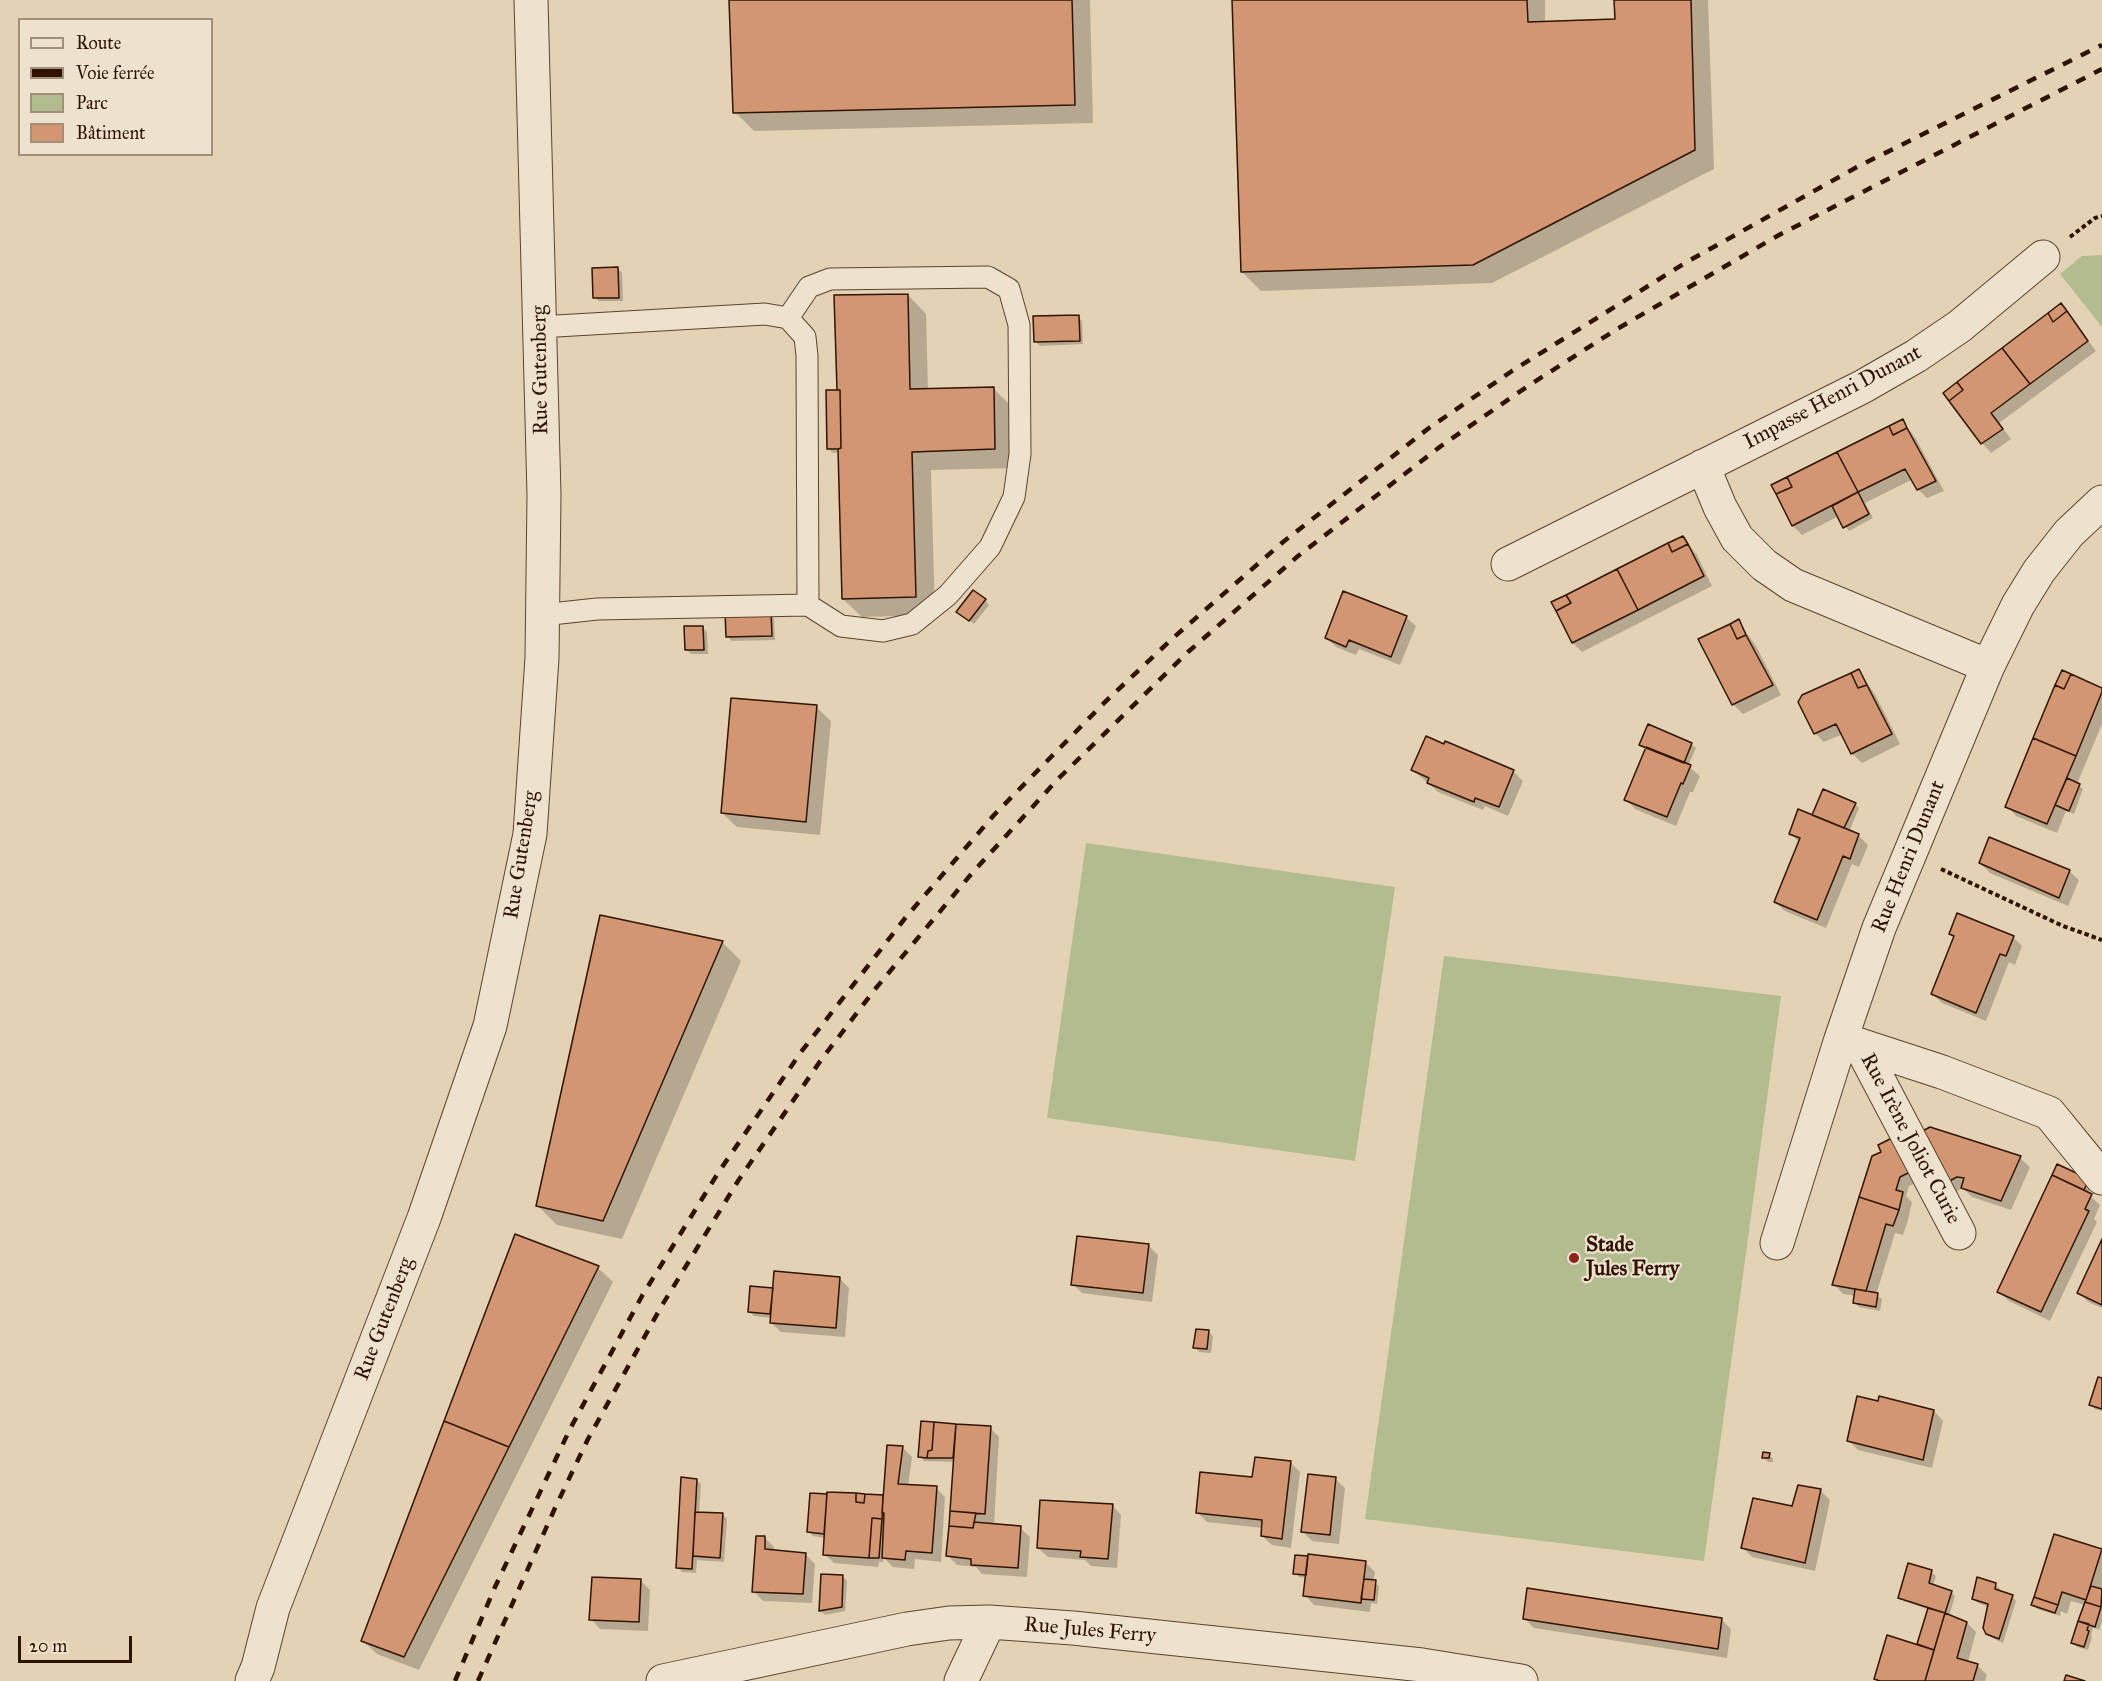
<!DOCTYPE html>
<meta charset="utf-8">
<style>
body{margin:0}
#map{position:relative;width:2102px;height:1681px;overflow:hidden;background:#e4d2b4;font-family:"IM FELL Great Primer",serif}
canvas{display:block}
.legend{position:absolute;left:18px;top:18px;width:195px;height:138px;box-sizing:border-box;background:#ede2ce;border:2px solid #a18f7c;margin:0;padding:8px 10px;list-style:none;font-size:18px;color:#2f1300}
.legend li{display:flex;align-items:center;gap:12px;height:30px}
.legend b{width:30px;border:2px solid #a18f7c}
.scale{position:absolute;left:18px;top:1636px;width:114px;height:27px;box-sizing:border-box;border:3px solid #2f1300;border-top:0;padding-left:8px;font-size:18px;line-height:21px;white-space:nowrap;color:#2f1300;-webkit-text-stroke:4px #ede2ce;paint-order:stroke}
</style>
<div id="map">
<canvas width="2102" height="1681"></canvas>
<ul class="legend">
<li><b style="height:8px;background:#ede2ce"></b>Route</li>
<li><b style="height:8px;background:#2f1300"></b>Voie ferrée</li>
<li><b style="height:16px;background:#b3bc8e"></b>Parc</li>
<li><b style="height:16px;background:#d39673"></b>Bâtiment</li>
</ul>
<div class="scale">20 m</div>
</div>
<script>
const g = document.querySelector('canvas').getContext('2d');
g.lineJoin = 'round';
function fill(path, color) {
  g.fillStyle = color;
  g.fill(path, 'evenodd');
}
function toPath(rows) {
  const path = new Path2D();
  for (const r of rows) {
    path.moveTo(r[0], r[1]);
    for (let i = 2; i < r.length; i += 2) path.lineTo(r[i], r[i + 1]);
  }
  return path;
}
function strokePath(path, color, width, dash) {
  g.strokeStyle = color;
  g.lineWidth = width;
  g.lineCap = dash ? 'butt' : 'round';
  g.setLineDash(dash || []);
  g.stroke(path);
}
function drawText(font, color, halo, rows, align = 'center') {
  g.font = font + ' "IM FELL Great Primer",serif';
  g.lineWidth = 4.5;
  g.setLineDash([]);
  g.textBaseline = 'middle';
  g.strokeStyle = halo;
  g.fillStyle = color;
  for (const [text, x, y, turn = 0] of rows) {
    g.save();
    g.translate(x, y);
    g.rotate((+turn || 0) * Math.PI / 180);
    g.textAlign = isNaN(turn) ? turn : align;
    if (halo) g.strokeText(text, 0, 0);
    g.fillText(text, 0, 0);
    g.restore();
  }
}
const green = toPath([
 [2102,255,2102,327,2060,274,2082,256],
 [1086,843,1395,887,1355,1161,1047,1118],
 [1444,956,1781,996,1704,1561,1365,1519]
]);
const shadow = toPath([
 [731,0,1090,0,1093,123,754,131,735,112],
 [1234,0,1545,0,1545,23,1616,21,1615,0,1708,0,1714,169,1492,283,1261,291,1242,272],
 [618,269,622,273,623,301,599,301,594,297],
 [908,295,926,314,928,390,993,388,1012,407,1014,468,931,470,935,615,862,617,843,599,840,452,833,453,829,449,838,391],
 [1078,317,1082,321,1083,344,1040,346,1036,342],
 [2071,318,2096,351,1999,423,2011,439,1991,453,1982,443,1945,393],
 [1903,421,1916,439,1944,491,1927,498,1918,489,1913,479,1865,503,1873,518,1849,531,1839,516,1802,535,1793,526],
 [1683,538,1697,555,1712,586,1582,652,1573,643],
 [985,600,989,605,974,624,958,612],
 [770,613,774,618,775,640,732,641,727,636],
 [1406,617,1416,626,1400,665,1359,649,1356,655,1336,647,1326,637],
 [1738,621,1756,646,1781,695,1743,714,1733,704,1700,640],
 [702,627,707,632,708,654,691,654,687,650],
 [1859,671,1876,696,1900,744,1862,763,1852,753,1843,734,1824,742,1815,733],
 [2102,689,2102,724,2077,784,2083,789,2074,814,2066,811,2057,833,2016,816,2007,806],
 [816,707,831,721,820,835,737,827,722,813],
 [1446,743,1514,772,1523,781,1508,816,1485,806,1483,810,1438,792,1413,770],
 [1641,744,1691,744,1696,748,1688,766,1700,776,1693,792,1690,792,1676,826,1635,809,1626,799,1646,749],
 [1855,804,1859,808,1849,832,1859,836,1868,845,1859,867,1852,864,1826,928,1785,911,1775,902,1800,843,1790,833,1813,817],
 [1980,863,2069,871,2079,880,2068,906,1990,873],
 [601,917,723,943,741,961,622,1239,557,1225,538,1206],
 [1951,933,2013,937,2022,946,2015,965,2009,962,1986,1021,1942,1003,1933,994,1955,938],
 [1919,1135,2020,1158,2030,1167,2011,1210,1972,1197,1963,1188,1953,1193],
 [1873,1157,1925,1179,1909,1186,1906,1196,1912,1202,1908,1220,1903,1235,1895,1233,1876,1295,1882,1299,1880,1311,1859,1307,1854,1302,1855,1296,1843,1294,1834,1284],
 [2058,1166,2092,1185,2088,1194,2100,1205,2094,1219,2097,1222,2050,1321,2009,1301,1999,1292],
 [515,1236,598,1268,613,1282,419,1670,377,1654,362,1640],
 [2102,1242,2102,1308,2088,1302,2079,1292],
 [1149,1246,1158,1255,1152,1302,1082,1293,1073,1284],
 [839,1278,849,1288,845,1337,781,1332,771,1323,772,1318,754,1316,749,1312,774,1289],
 [1209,1332,1213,1336,1211,1353,1199,1352,1195,1347],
 [2102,1380,2102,1411,2095,1409,2091,1405],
 [1934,1411,1943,1421,1932,1468,1858,1450,1849,1441],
 [956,1425,990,1428,999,1437,994,1525,1020,1528,1030,1537,1027,1577,982,1574,976,1567,957,1565,948,1556,955,1462,924,1461,920,1457],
 [902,1447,912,1457,908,1486,936,1488,945,1497,941,1562,915,1559,914,1569,893,1567,883,1557,883,1562,879,1562,878,1567,834,1563,824,1554,825,1538,813,1536,809,1532,811,1495,885,1497],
 [1769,1455,1773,1459,1773,1462,1768,1462,1764,1457],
 [1290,1462,1300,1472,1291,1548,1272,1545,1262,1536,1263,1528,1207,1522,1197,1512,1254,1479],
 [1335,1479,1345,1488,1339,1544,1312,1541,1302,1531],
 [696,1480,701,1484,699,1513,723,1515,727,1519,724,1562,697,1560,696,1573,682,1572,677,1567],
 [1821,1491,1830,1500,1815,1571,1752,1557,1743,1548,1794,1508],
 [1112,1505,1121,1515,1117,1568,1091,1566,1085,1560,1048,1557,1038,1548],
 [2055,1536,2102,1551,2102,1621,2099,1630,2093,1627,2091,1635,2092,1637,2088,1650,2077,1647,2073,1643,2085,1605,2071,1601,2067,1614,2061,1611,2060,1616,2037,1609,2033,1605],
 [765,1538,774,1547,774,1552,805,1554,815,1564,812,1603,763,1601,753,1591],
 [1365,1562,1375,1572,1373,1582,1379,1586,1377,1604,1371,1603,1370,1612,1314,1605,1305,1595,1307,1578,1299,1577,1295,1573],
 [1931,1572,1936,1576,1933,1586,1951,1592,1955,1596,1949,1616,1967,1623,1976,1632,1968,1662,1977,1665,1987,1675,1985,1681,1878,1681,1875,1679,1923,1648,1919,1644,1929,1610,1904,1601,1900,1597],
 [823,1576,843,1577,847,1581,845,1611,825,1615,821,1611],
 [640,1580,650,1590,648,1631,600,1629,591,1619],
 [1995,1584,2000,1589,1999,1592,2012,1596,2016,1601,2003,1643,1992,1638,1987,1633,1989,1607,1978,1603,1973,1598],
 [1524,1618,1722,1620,1731,1629,1727,1658,1534,1628]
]);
const building = toPath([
 [729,0,1072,0,1075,105,733,113,729,0],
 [1232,0,1527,0,1528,22,1615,19,1614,0,1691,0,1695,150,1473,265,1241,272,1232,0],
 [618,267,619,298,593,298,592,268,618,267],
 [908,294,910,389,994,387,995,449,912,452,916,597,842,599,838,449,841,448,840,390,837,390,834,295,908,294],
 [2061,303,2067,311,2053,322,2048,313,2061,303],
 [2067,311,2088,341,2030,384,2002,348,2048,313,2053,322,2067,311],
 [1079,315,1080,341,1034,342,1033,316,1079,315],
 [2002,348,2030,384,1991,413,2003,429,1981,444,1949,401,1963,390,1957,382,2002,348],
 [1957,382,1963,390,1949,401,1943,393,1957,382],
 [826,390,840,390,841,448,838,449,827,449,826,390],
 [1903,419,1907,428,1893,435,1889,426,1903,419],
 [1889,426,1893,435,1907,428,1936,481,1917,490,1905,469,1858,492,1837,452,1889,426],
 [1837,452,1858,492,1792,526,1776,494,1792,487,1787,477,1837,452],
 [1787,477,1792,487,1776,494,1771,485,1787,477],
 [1858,492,1869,514,1843,528,1832,506,1858,492],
 [1683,536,1688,544,1672,552,1668,543,1683,536],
 [1668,543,1672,552,1688,544,1704,576,1638,610,1617,569,1668,543],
 [1617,569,1638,610,1572,643,1556,611,1571,603,1566,595,1617,569],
 [973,590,986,599,969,621,956,612,973,590],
 [1343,591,1407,616,1391,657,1349,640,1346,647,1325,638,1343,591],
 [1566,595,1571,603,1556,611,1551,602,1566,595],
 [725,612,771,612,772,636,726,637,725,612],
 [1739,619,1746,635,1737,639,1730,624,1739,619],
 [1730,624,1737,639,1746,635,1773,685,1732,705,1698,639,1730,624],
 [684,626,703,626,704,650,685,650,684,626],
 [1859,669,1867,685,1858,688,1851,673,1859,669],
 [2062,670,2071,674,2064,689,2055,685,2062,670],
 [1851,673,1858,688,1867,685,1892,734,1851,754,1836,724,1814,734,1798,702,1802,695,1851,673],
 [2071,674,2102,688,2102,692,2076,756,2033,738,2055,685,2064,689,2071,674],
 [731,698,817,705,806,822,721,813,731,698],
 [1648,724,1692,743,1684,763,1639,745,1648,724],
 [1426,736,1444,744,1445,741,1514,770,1499,807,1475,798,1474,802,1427,783,1429,778,1411,770,1426,736],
 [2033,738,2076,756,2047,824,2005,807,2033,738],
 [1646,747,1691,765,1683,784,1681,783,1667,817,1624,800,1646,747],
 [2067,778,2080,784,2069,811,2055,805,2067,778],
 [1823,789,1856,803,1844,828,1812,815,1823,789],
 [1798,809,1859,834,1850,859,1843,856,1817,920,1774,902,1800,838,1789,834,1798,809],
 [1989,837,2070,870,2059,898,1979,863,1989,837],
 [1957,913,2014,936,2006,956,2000,954,1976,1013,1931,994,1954,936,1949,934,1957,913],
 [600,915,723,941,603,1221,536,1206,600,915],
 [1930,1127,2021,1156,2001,1201,1961,1188,1964,1178,1957,1177,1942,1185,1917,1134,1930,1127],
 [1898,1135,1916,1169,1900,1177,1896,1190,1903,1192,1899,1210,1859,1197,1872,1156,1881,1152,1878,1145,1898,1135],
 [2057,1164,2089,1179,2084,1190,2052,1175,2057,1164],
 [2052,1175,2092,1194,2085,1209,2089,1211,2041,1312,1997,1292,2052,1175],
 [1859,1197,1899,1210,1893,1226,1886,1224,1866,1291,1832,1285,1859,1197],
 [515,1234,599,1266,509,1447,444,1421,515,1234],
 [1077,1236,1149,1244,1143,1293,1071,1285,1077,1236],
 [2102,1239,2102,1305,2077,1293,2102,1239],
 [774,1271,840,1277,836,1328,770,1323,774,1271],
 [750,1286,773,1288,770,1314,748,1312,750,1286],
 [1855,1289,1878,1293,1876,1307,1853,1303,1855,1289],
 [1196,1329,1209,1330,1207,1349,1193,1348,1196,1329],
 [2098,1377,2102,1378,2102,1409,2089,1405,2098,1377],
 [1857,1396,1878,1401,1879,1396,1934,1410,1923,1460,1847,1441,1857,1396],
 [444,1421,509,1447,404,1657,361,1641,444,1421],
 [921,1421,934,1422,932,1450,928,1451,927,1458,918,1457,921,1421],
 [934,1422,956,1424,953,1458,927,1458,928,1451,932,1450,934,1422],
 [956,1424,991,1426,985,1514,950,1511,956,1424],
 [887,1445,903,1446,898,1484,937,1486,932,1553,906,1551,905,1560,882,1558,884,1513,882,1513,887,1445],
 [1763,1452,1770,1453,1769,1458,1762,1458,1763,1452],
 [1255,1457,1291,1461,1282,1539,1261,1536,1262,1520,1196,1513,1200,1472,1252,1477,1255,1457],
 [1308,1474,1336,1477,1330,1535,1301,1532,1308,1474],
 [681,1477,697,1479,692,1569,676,1568,681,1477],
 [1798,1485,1821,1489,1805,1563,1741,1548,1753,1498,1792,1506,1798,1485],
 [827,1492,856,1493,856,1502,864,1503,865,1494,883,1495,882,1519,872,1518,869,1558,823,1555,827,1492],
 [810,1493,827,1494,824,1534,807,1532,810,1493],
 [856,1493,865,1494,864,1503,856,1502,856,1493],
 [1040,1500,1113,1504,1108,1559,1080,1557,1081,1551,1037,1548,1040,1500],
 [950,1511,976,1513,973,1528,949,1526,950,1511],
 [695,1512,723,1513,720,1558,693,1556,695,1512],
 [872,1518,882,1519,879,1558,869,1558,872,1518],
 [974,1522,1021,1526,1018,1568,971,1565,971,1559,946,1556,949,1526,973,1528,974,1522],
 [2054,1534,2102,1549,2086,1600,2062,1592,2058,1605,2034,1597,2054,1534],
 [756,1536,765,1536,765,1549,806,1553,803,1594,752,1592,756,1536],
 [1308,1554,1366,1561,1361,1603,1303,1596,1308,1554],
 [1295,1555,1308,1556,1306,1575,1293,1574,1295,1555],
 [1908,1563,1932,1570,1929,1583,1952,1591,1945,1613,1898,1598,1908,1563],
 [821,1574,843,1575,842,1607,819,1611,821,1574],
 [592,1577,641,1579,639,1622,589,1620,592,1577],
 [1977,1577,1996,1583,1995,1589,2013,1595,1999,1639,1986,1634,1983,1628,1988,1604,1972,1599,1977,1577],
 [1364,1579,1376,1580,1374,1600,1361,1599,1364,1579],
 [2091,1586,2102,1589,2101,1607,2085,1602,2091,1586],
 [1527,1588,1722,1618,1718,1649,1523,1619,1527,1588],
 [2034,1597,2058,1605,2055,1613,2031,1605,2034,1597],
 [2085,1602,2101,1607,2095,1627,2078,1621,2085,1602],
 [1928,1608,1945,1613,1934,1650,1917,1644,1928,1608],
 [1945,1613,1967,1622,1957,1658,1978,1664,1973,1681,1925,1681,1945,1613],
 [2078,1621,2089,1624,2087,1630,2089,1631,2084,1647,2071,1643,2078,1621],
 [1887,1635,1934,1650,1925,1681,1880,1681,1874,1679,1887,1635],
 [2066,1675,2085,1681,2064,1681,2066,1675]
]);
const path = toPath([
 [2070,237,2095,218,2102,216],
 [1941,869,2063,926,2102,940]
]);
const service = toPath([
 [788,318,809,287,830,279,988,277,1009,289,1019,325,1020,454,1014,497,990,547,948,595,912,624,883,631,841,626,808,605],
 [539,327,765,314,788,318,805,337,807,356,808,605,597,609,542,615]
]);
const minor = toPath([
 [1703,466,1720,507,1737,538,1764,565,1793,585,1988,666],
 [1508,564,1862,387,1916,356,1960,326,2043,257],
 [1841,1039,1942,1072,2049,1113,2102,1178],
 [1860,1045,1959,1233],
 [1777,1243,1841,1039,1879,928,1988,666,2018,605,2039,571,2069,533,2102,502],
 [252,1681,258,1667,273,1608,424,1218,490,1026,530,834,542,658,544,495,531,0],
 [663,1681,907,1629,949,1623,989,1622,1073,1628,1422,1665,1521,1681],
 [961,1681,989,1622]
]);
const rail = toPath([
 [455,1681,495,1587,570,1429,642,1296,718,1173,801,1052,906,917,994,815,1105,702,1173,638,1283,542,1429,428,1512,371,1685,263,1857,167,2102,45],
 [478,1681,555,1508,588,1439,661,1307,738,1181,821,1060,876,988,973,872,1058,779,1188,652,1298,556,1441,446,1528,386,1617,329,1779,235,2102,69]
]);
const markers = [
 [1574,1258,6,"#8f2418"]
];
const streetNames = [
 ["Rue Gutenberg",541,370,-91],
 ["Impasse Henri Dunant",1833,398,-28],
 ["Rue Gutenberg",522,855,-81],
 ["Rue Henri Dunant",1909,857,-68],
 ["Rue Irène Joliot Curie",1910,1139,62],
 ["Rue Gutenberg",385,1319,-69],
 ["Rue Jules Ferry",1090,1631,5]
];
const poiNames = [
 ["Stade",1586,1246],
 ["Jules Ferry",1586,1270]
];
fill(green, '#b3bc8e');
fill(shadow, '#0003');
fill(building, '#d39673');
strokePath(building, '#2f1300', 1.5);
strokePath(service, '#5c432d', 23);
strokePath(minor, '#5c432d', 35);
strokePath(path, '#2f1300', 4, [4.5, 3]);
strokePath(service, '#ede2ce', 21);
strokePath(minor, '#ede2ce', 33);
strokePath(rail, '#2f1300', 4.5, [10, 10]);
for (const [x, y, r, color] of markers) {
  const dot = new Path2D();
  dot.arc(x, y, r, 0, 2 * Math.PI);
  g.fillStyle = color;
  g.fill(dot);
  strokePath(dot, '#ede2ce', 2);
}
drawText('21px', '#2f1300', '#ede2ce', streetNames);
drawText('bold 21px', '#2f1300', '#ede2ce', poiNames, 'left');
</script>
